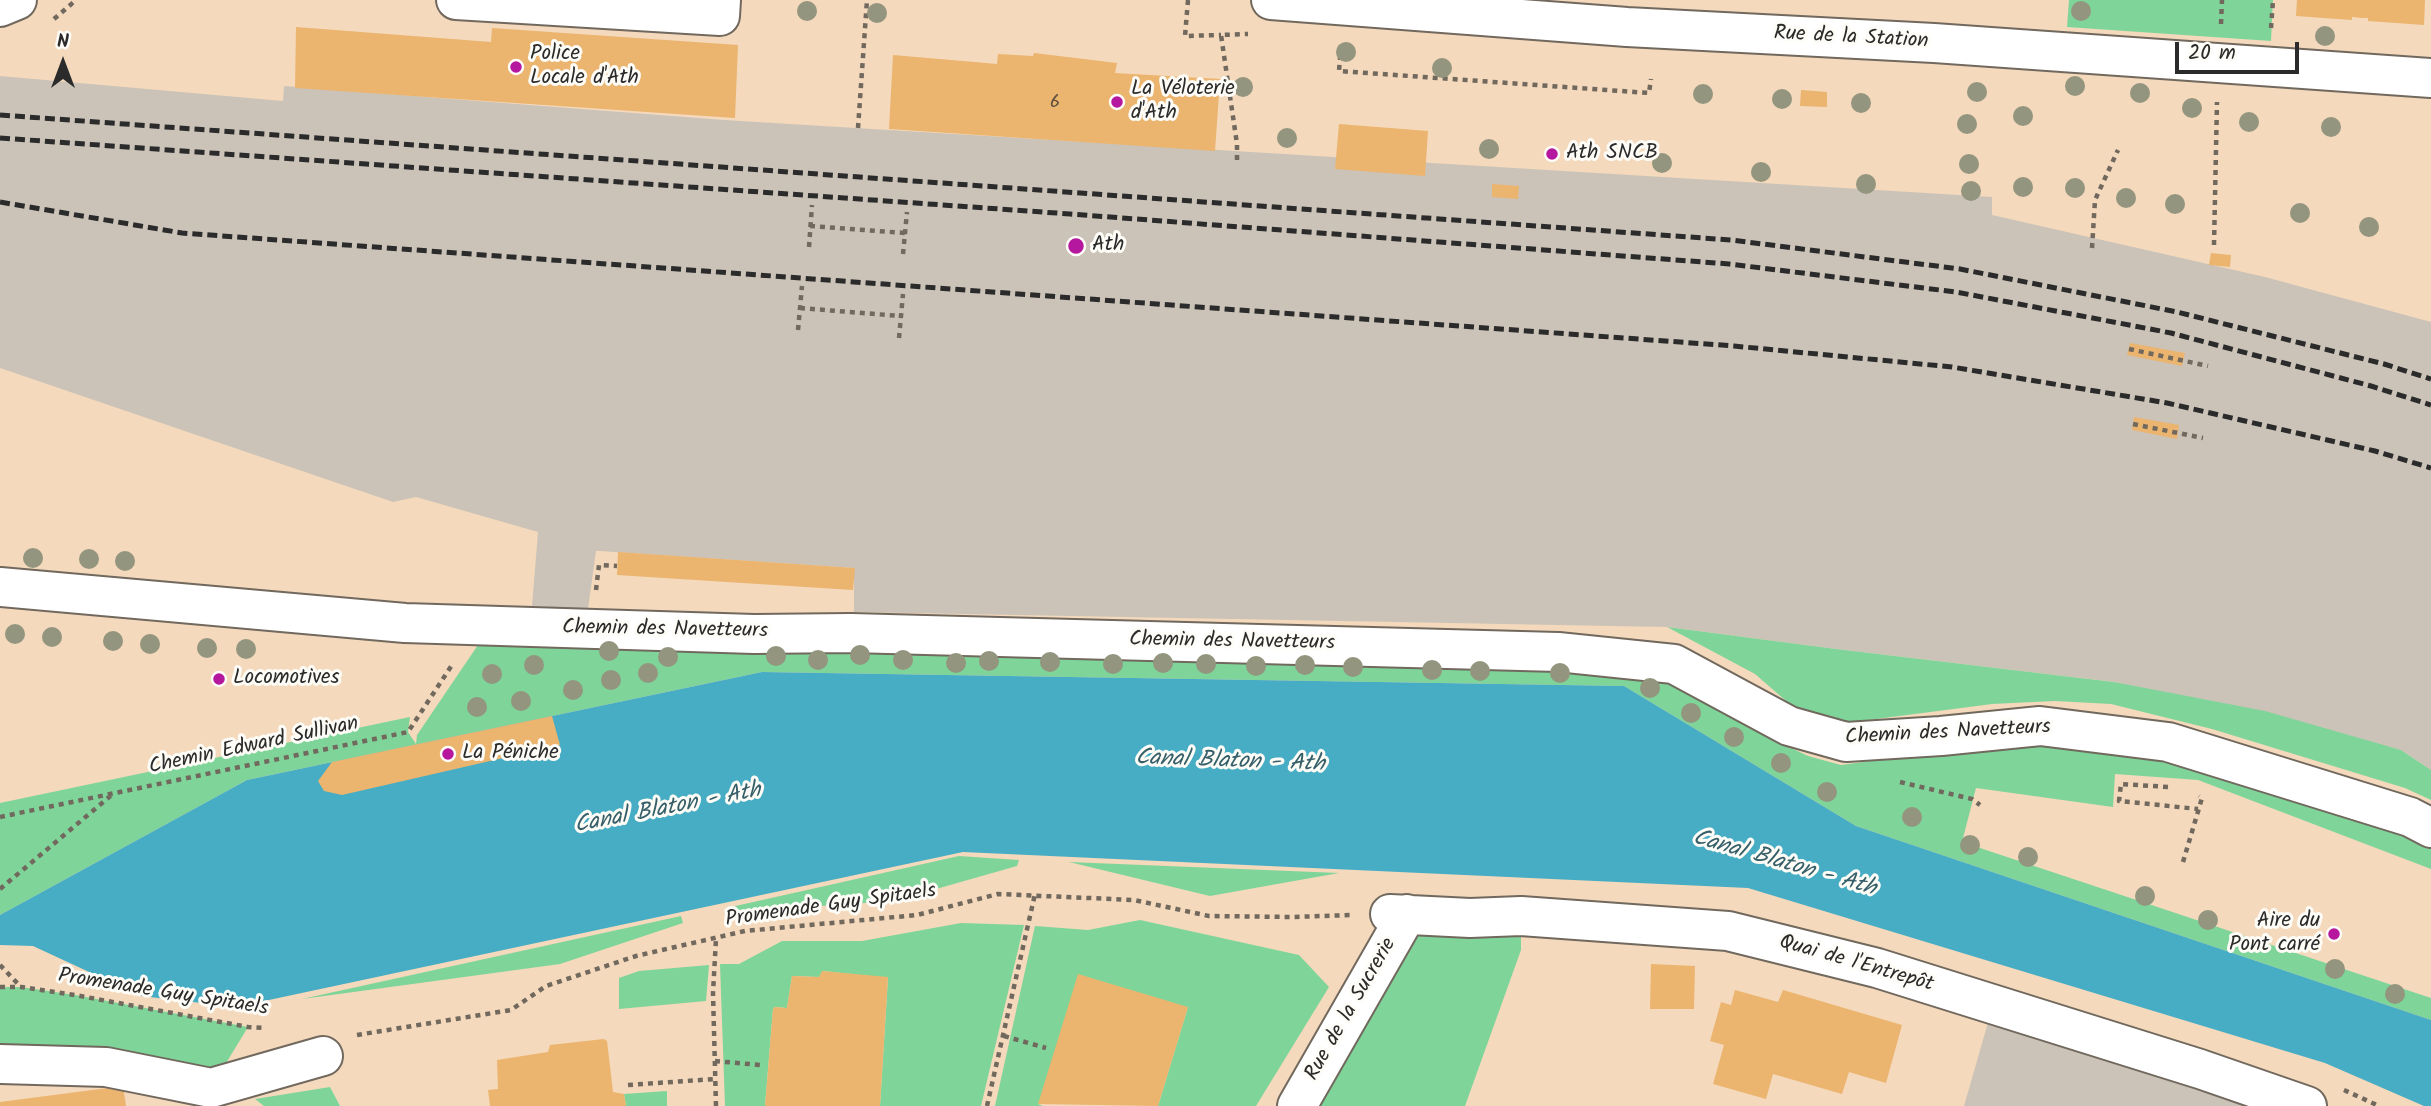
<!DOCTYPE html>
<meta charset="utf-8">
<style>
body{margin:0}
#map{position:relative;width:2431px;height:1106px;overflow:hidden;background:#f4d9bc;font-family:Kalam,sans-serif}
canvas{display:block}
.north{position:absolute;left:28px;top:28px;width:70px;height:70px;-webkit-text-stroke:5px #fdfcf7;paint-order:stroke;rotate:0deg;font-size:19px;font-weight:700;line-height:28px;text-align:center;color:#2b2b2b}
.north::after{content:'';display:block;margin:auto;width:24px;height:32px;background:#2b2b2b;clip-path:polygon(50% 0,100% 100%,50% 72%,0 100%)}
.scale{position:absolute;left:2175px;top:42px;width:124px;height:32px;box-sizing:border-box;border:4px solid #2b2b2b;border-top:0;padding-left:9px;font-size:21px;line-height:24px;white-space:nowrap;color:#2b2b2b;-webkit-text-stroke:5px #fdfcf7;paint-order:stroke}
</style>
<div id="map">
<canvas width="2431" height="1106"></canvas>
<div class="north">N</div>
<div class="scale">20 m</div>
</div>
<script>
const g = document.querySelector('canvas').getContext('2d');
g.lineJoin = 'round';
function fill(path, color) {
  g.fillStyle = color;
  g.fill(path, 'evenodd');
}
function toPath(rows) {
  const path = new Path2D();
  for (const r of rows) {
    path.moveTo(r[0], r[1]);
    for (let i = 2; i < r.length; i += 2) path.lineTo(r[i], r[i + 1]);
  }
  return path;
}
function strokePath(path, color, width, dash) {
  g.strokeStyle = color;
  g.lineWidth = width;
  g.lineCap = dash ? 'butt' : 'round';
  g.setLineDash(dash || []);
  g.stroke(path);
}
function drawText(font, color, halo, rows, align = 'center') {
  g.font = font + ' Kalam,sans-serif';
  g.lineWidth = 6;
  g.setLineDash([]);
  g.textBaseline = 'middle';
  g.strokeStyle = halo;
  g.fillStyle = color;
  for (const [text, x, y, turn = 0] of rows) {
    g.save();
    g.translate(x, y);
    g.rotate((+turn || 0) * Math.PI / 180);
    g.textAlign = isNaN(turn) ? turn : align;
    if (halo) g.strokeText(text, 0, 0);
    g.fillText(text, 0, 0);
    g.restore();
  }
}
const industrial = toPath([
 [0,76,283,101,284,86,724,120,1992,197,1992,215,2265,277,2431,322,2431,770,2401,750,2115,682,1836,649,1667,627,854,612,854,568,600,551,596,551,588,609,532,606,538,532,416,497,393,502,0,368],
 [1993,1005,2307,1106,1964,1106]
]);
const green = toPath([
 [2069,0,2273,0,2271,41,2067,27],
 [1667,627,1836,649,2114,682,2265,711,2401,750,2431,770,2431,800,2405,788,2212,729,2111,704,2055,701,1992,704,1853,722,1819,715,1793,707,1755,674],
 [480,642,1602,668,1647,676,1699,695,1751,729,1808,756,1841,765,2013,742,2129,747,2431,841,2431,869,2198,780,2115,774,2113,807,1976,788,1962,842,2431,998,2431,1020,1856,826,1624,686,762,672,247,780,0,915,0,803,410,717,408,732,416,744,417,735],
 [959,856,1019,860,1017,866,894,901,732,912,731,907],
 [1069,862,1339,873,1210,896],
 [681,916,683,923,560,964,302,999],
 [1521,916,1521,950,1465,1106,1299,1106,1408,919],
 [1140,920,1299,955,1329,987,1256,1106,1158,1106,1188,1007,1038,1104,1043,1106,995,1106,1035,926,1088,930],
 [961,923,1024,925,981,1106,880,1106,888,978,823,971,819,977,792,976,787,1008,775,1007,773,1009,765,1106,725,1106,720,964,739,964,782,941,862,941],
 [709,965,706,1001,619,1009,619,978,639,971],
 [0,987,21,987,75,995,248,1027,211,1088,0,1064],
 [330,1087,340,1106,264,1106,255,1099],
 [667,1091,667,1106,626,1106,624,1094]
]);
const water = toPath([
 [762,672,1624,686,1856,826,2431,1020,2431,1106,2424,1106,2325,1063,1748,888,963,852,236,1007,141,996,33,946,0,945,0,915,247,780]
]);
const building = toPath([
 [2297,0,2425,0,2424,25,2368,21,2368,18,2362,18,2352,17,2352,20,2296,16],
 [296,27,491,42,492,28,738,45,735,118,295,88],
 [1034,53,1117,63,1115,73,1220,79,1215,151,889,129,893,55,997,64,998,54,1033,56],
 [1801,90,1827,92,1827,107,1800,106],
 [1339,124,1428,131,1425,176,1335,169],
 [1492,184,1519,186,1518,199,1492,197],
 [2211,253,2231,255,2230,267,2209,265],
 [2130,343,2185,353,2182,366,2127,355],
 [2134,417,2179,425,2177,439,2132,430],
 [618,552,855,568,853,590,617,575],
 [552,716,560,745,342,795,324,791,318,781,332,762],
 [1651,964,1695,966,1694,1009,1650,1009],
 [822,971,888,977,880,1106,765,1106,773,1009,775,1007,787,1008,792,976,819,977],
 [1078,974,1188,1007,1158,1106,1038,1104],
 [1735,990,1778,1002,1783,990,1902,1025,1886,1083,1849,1072,1842,1094,1773,1074,1766,1099,1713,1084,1724,1045,1710,1041,1721,1002,1731,1005],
 [604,1039,607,1041,613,1092,624,1094,626,1106,490,1106,488,1090,498,1089,497,1060,548,1052,550,1045],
 [123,1086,126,1106,0,1106,0,1102]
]);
const path = toPath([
 [1188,0,1185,36,1221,35],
 [54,19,76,0],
 [2221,24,2222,0],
 [2271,28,2273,0],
 [1341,45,1339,71,1649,93,1651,79],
 [858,128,867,0],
 [1237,160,1237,144,1221,35,1248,34],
 [810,226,905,233],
 [2214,245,2217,102],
 [809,247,812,205],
 [2092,248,2095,200,2118,150],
 [903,254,907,212],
 [800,308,900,316],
 [798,330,802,286],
 [899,338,903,294],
 [2129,349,2208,366],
 [2133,424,2203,438],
 [596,590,599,565,617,566],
 [1900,782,1972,799,1980,805],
 [2168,787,2121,784,2119,801,2198,809],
 [0,817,408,732,452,665],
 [2183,862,2202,798,2199,796],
 [0,889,114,793],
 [0,965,21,987],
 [0,987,21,987,75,995,248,1027,265,1028],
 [357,1035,511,1010,546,986,636,956,745,931,917,915,998,894,1134,900,1209,916,1291,917,1352,915],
 [1004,1036,1046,1048],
 [715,1061,760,1065],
 [628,1085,715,1079],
 [2344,1090,2379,1106],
 [716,1106,713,993,716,939],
 [987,1106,1035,894]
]);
const minor = toPath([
 [456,0,720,16,721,0],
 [1271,0,1627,27,1934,43,2431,78],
 [0,7,17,0],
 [0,587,405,623,754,634,851,633,1558,652,1674,664,1789,726,1846,742,1941,736,2040,726,2168,742,2410,817,2431,828],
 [1390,914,1470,918,1521,916,1728,931,1877,968,2200,1069,2307,1106],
 [0,1064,106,1067,211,1088,323,1056],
 [1297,1106,1407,914]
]);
const rail = toPath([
 [0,115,1731,240,1960,269,2177,312,2384,364,2431,379],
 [0,138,1070,214,1729,264,1956,292,2171,333,2371,386,2431,405],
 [0,202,182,233,1734,346,1952,367,2167,403,2375,451,2431,468]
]);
const trees = [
 [807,11],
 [2081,11],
 [877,13],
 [2325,36],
 [1346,52],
 [1442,68],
 [2075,86],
 [1243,87],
 [1977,92],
 [2140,93],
 [1703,94],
 [1782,99],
 [1861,103],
 [2192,108],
 [2023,116],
 [2249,122],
 [1967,124],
 [2331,127],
 [1287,138],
 [1489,149],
 [1662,163],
 [1969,164],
 [1761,172],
 [1866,184],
 [2023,187],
 [2075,188],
 [1971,191],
 [2126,198],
 [2175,204],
 [2300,213],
 [2369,227],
 [33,558],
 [89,559],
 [125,561],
 [15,634],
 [52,637],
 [113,641],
 [150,644],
 [207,648],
 [246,649],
 [609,651],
 [860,655],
 [776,656],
 [668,657],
 [818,660],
 [903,660],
 [989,661],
 [1050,662],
 [956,663],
 [1163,663],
 [1113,664],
 [1206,664],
 [534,665],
 [1305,665],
 [1256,666],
 [1353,667],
 [1432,670],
 [1480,671],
 [648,673],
 [1560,673],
 [492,674],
 [611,680],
 [1650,688],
 [573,690],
 [521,701],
 [477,707],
 [1691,713],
 [1734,737],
 [1781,763],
 [1827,792],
 [1912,817],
 [1970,845],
 [2028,857],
 [2145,896],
 [2208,920],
 [2335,969],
 [2395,994]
];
const markers = [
 [516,67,7,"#b5179e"],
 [1117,102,7,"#b5179e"],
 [1552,154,7,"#b5179e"],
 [1076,246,9,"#b5179e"],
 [219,679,7,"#b5179e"],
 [448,754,7,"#b5179e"],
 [2334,934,7,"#b5179e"]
];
const numberNames = [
 ["6",1055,104]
];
const streetNames = [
 ["Rue de la Station",1851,39,3],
 ["Chemin des Navetteurs",665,631,1],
 ["Chemin des Navetteurs",1232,643,1],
 ["Chemin des Navetteurs",1948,734,-3],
 ["Chemin Edward Sullivan",254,747,-12],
 ["Promenade Guy Spitaels",831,907,-8],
 ["Quai de l'Entrepôt",1856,965,16],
 ["Promenade Guy Spitaels",163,994,9],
 ["Rue de la Sucrerie",1352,1010,-60]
];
const poiNames = [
 ["Police",530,55],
 ["Locale d'Ath",530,79],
 ["La Véloterie",1131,90],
 ["d'Ath",1131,114],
 ["Ath SNCB",1566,154],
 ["Ath",1092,246],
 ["Locomotives",233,679],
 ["La Péniche",462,754],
 ["Aire du",2320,922,"right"],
 ["Pont carré",2320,946,"right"]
];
const waterNames = [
 ["Canal Blaton - Ath",1230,763,2],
 ["Canal Blaton - Ath",668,810,-11],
 ["Canal Blaton - Ath",1784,865,16]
];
fill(industrial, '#cbc3b8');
fill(green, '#7fd599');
fill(water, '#46adc5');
fill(building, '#ebb46f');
strokePath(minor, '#71685e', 42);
strokePath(path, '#71685e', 4.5, [5, 5]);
strokePath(minor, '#fff', 38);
strokePath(rail, '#2b2b2b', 5, [10, 5]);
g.fillStyle = '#93957e';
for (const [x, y] of trees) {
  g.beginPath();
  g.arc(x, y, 10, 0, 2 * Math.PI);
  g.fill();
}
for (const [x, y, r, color] of markers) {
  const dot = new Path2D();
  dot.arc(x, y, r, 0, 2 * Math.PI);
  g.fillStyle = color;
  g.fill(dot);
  strokePath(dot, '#fdfcf7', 2.5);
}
drawText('18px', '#5b4d3c', null, numberNames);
drawText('21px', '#2b2b2b', '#fdfcf7', streetNames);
drawText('21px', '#2b2b2b', '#fdfcf7', poiNames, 'left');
drawText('italic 23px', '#365f69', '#fdfcf7', waterNames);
</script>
